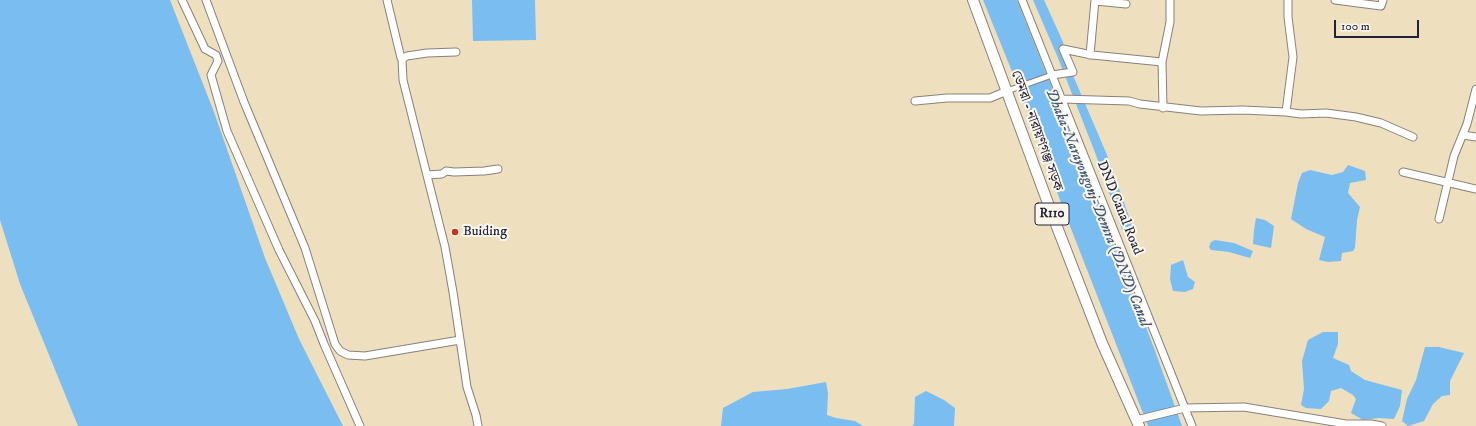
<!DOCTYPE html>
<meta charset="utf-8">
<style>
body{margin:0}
#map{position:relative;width:1476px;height:426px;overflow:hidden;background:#eee0be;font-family:"IM FELL DW Pica",serif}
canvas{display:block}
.scale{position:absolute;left:1334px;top:20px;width:85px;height:18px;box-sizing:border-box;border:2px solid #22223b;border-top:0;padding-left:5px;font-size:12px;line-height:14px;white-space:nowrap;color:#22223b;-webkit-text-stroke:3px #fbf7ec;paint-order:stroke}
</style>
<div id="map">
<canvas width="1476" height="426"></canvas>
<div class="scale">100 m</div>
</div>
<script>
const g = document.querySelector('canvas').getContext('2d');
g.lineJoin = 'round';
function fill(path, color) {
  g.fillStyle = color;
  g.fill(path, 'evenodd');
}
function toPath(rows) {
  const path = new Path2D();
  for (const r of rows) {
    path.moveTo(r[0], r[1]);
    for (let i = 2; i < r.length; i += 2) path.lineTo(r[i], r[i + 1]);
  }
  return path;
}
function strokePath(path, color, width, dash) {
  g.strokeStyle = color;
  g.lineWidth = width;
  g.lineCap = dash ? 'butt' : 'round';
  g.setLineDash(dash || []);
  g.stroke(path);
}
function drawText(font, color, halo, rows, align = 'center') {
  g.font = font + ' "IM FELL DW Pica","Noto Serif Bengali",serif';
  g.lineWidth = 4;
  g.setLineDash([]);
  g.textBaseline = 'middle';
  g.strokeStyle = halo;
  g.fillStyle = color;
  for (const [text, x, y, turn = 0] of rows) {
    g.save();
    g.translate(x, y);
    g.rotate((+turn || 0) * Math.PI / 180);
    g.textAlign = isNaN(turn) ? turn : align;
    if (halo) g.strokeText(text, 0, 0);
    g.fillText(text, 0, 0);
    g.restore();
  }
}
const water = toPath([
 [0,0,170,0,214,112,265,258,299,339,343,426,78,426,20,284,0,220],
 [472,0,535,0,536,40,473,41],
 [983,0,1017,0,1104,218,1154,348,1182,426,1148,426,1061,203,1033,123],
 [1033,0,1044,0,1063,42,1069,66,1107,155,1132,225,1122,230,1096,155,1058,58],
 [1348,165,1365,171,1366,180,1350,183,1348,193,1360,207,1357,220,1355,248,1353,251,1342,253,1341,261,1328,262,1319,260,1325,237,1306,229,1291,219,1298,183,1302,173,1310,170,1332,175,1343,172],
 [1256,218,1265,220,1274,226,1271,248,1253,244,1254,230],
 [1215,240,1234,243,1253,251,1250,258,1229,252,1211,250,1209,247,1211,242],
 [1183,260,1188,277,1195,282,1193,289,1185,292,1173,291,1170,279,1171,265],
 [1323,332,1338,332,1338,344,1333,358,1349,365,1351,371,1365,380,1402,390,1400,406,1394,419,1379,418,1363,420,1351,413,1356,399,1353,395,1341,388,1331,391,1329,401,1321,409,1306,408,1301,405,1304,389,1302,361,1308,340],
 [1425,347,1439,347,1464,353,1450,381,1450,395,1442,396,1433,404,1424,421,1408,426,1402,421,1407,399,1416,380],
 [826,382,828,393,827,415,836,418,855,421,863,426,721,426,723,408,753,392,787,389],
 [926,391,944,400,955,408,954,426,912,426,914,424,915,397]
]);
const pedestrian = toPath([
 [1007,91,1052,75]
]);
const minor = toPath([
 [182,0,205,49,216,55,218,61,211,75,227,131,279,250,315,321,324,344,360,426],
 [206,0,244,102,305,248,335,344,340,351,348,355,365,356,460,340],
 [387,0,401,58,402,59,403,80,445,247,453,292,467,387,476,415,478,426],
 [1022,0,1192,426],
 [1335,0,1381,6,1383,0],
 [1095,1,1126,4],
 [1090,55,1095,0],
 [402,59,407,56,427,53,456,52],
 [1052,75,1073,72,1063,49,1092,55,1162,62],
 [1062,99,1129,101,1140,104,1201,111,1243,110,1286,112,1293,57,1288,17,1288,0],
 [915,101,947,98,990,98,1007,91],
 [1163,108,1162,62,1170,22,1170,0],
 [1286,112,1301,114,1326,113,1356,117,1381,123,1413,137],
 [1463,135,1476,137],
 [1403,172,1476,189],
 [427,175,442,174,446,171,454,172,484,171,498,169],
 [1439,219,1454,156,1467,124,1476,89],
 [1136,420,1185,408,1244,407,1346,424,1371,424,1382,426]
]);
const primary = toPath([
 [973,0,1052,214,1102,343,1139,426]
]);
const markers = [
 [455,232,4,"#c8321e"]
];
const shields = [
 [1052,214,34]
];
const shieldNames = [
 ["R110",1052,214]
];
const streetNames = [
 ["ডেমরা - নারায়ণগঞ্জ সড়ক",1036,131,70],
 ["DND Canal Road",1119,208,68]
];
const poiNames = [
 ["Buiding",463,232]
];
const waterNames = [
 ["Dhaka-Narayongonj-Demra (DND) Canal",1097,208,68]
];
fill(water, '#7abdf0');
strokePath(pedestrian, '#88817c', 7);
strokePath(minor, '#88817c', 9);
strokePath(primary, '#88817c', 12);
strokePath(pedestrian, '#fff', 5);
strokePath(minor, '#fff', 7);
strokePath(primary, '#fff', 10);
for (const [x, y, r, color] of markers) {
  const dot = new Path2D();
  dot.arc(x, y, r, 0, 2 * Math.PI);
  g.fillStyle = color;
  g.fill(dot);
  strokePath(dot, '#fbf7ec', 1.5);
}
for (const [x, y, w] of shields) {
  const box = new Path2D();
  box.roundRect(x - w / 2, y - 11, w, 22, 3);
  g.fillStyle = '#fbf7ec';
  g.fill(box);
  strokePath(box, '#22223b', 1);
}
drawText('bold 13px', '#22223b', null, shieldNames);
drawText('14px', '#22223b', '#fbf7ec', streetNames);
drawText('14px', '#22223b', '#fbf7ec', poiNames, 'left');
drawText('italic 15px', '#41587a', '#fbf7ec', waterNames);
</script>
